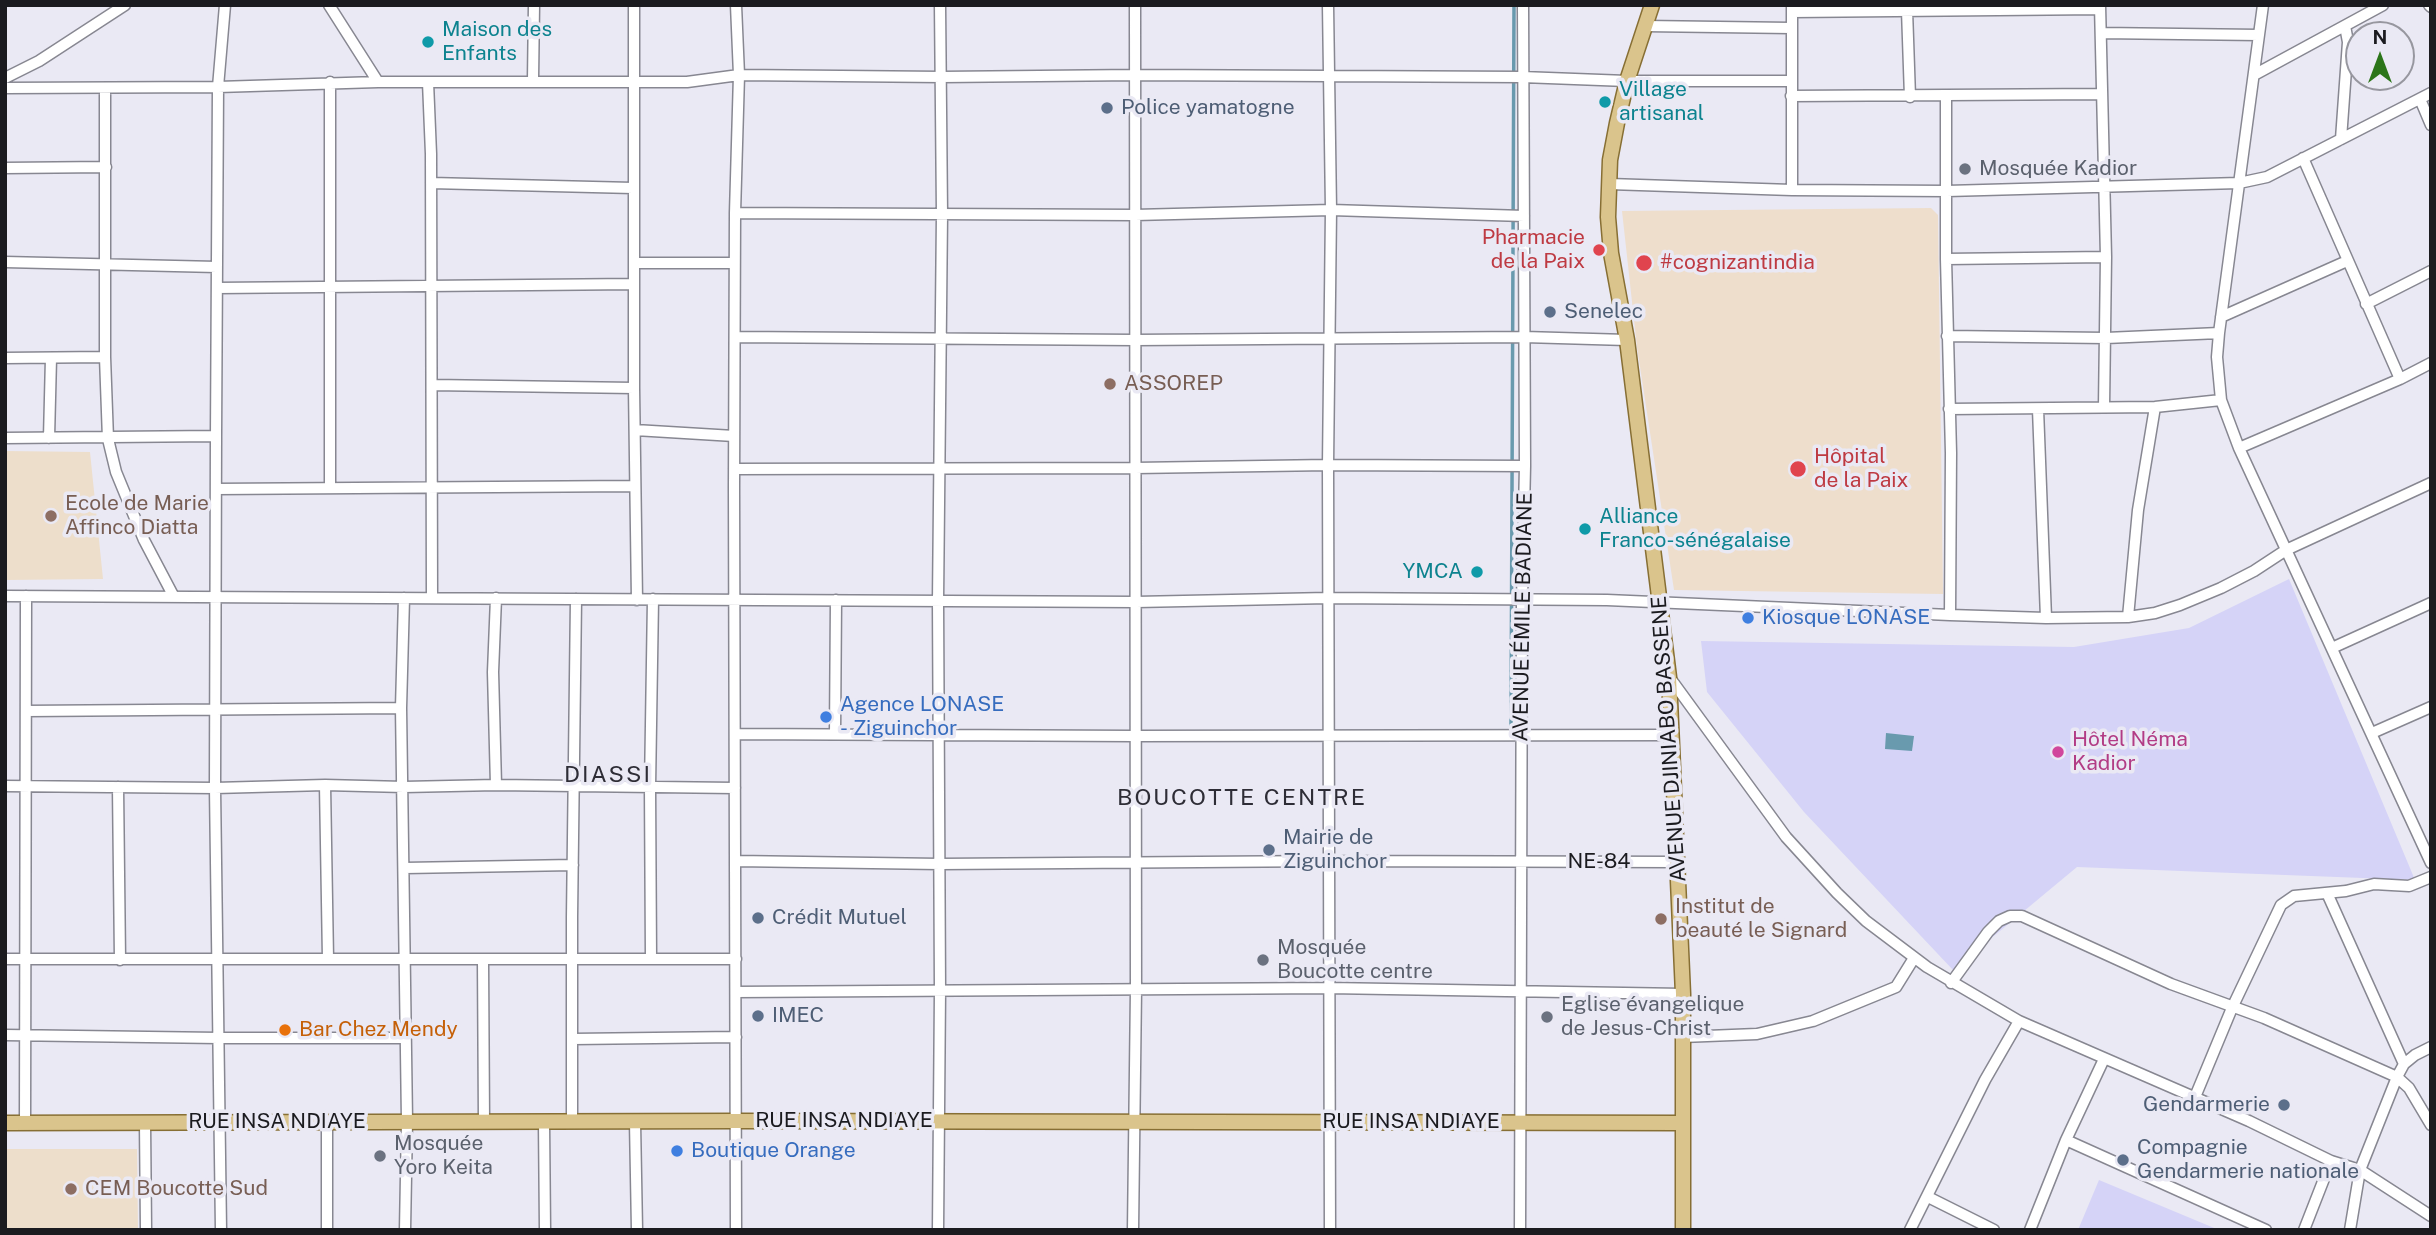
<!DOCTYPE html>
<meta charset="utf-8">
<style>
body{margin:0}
#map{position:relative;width:2436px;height:1235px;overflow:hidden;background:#eae9f4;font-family:"Public Sans",sans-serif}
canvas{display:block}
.frame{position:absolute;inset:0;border:7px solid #1b1b1f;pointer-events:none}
.north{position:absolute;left:2345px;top:21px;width:70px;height:70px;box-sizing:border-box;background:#eae9f4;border:2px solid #97979f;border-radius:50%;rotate:0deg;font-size:19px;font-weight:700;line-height:28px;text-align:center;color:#1b1b1f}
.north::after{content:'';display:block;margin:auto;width:24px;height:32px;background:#2b7519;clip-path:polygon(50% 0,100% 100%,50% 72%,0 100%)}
</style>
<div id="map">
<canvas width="2436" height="1235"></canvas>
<div class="frame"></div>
<div class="north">N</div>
</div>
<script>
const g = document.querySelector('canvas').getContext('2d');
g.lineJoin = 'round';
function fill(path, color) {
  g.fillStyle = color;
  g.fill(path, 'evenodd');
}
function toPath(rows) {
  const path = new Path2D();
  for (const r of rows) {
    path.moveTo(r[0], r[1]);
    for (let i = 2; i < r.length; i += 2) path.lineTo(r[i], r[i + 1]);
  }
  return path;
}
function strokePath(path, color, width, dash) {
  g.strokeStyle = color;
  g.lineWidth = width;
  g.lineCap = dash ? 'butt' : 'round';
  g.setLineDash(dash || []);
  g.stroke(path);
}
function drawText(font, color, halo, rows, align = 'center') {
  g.font = font + ' "Public Sans",sans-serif';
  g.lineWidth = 7;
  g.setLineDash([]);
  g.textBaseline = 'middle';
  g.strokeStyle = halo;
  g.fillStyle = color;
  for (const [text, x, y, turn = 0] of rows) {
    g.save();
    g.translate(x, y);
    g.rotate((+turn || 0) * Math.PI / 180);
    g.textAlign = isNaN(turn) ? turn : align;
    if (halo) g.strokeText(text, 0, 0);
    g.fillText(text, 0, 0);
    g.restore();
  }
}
const education = toPath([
 [5,451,90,452,103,579,5,580],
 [5,1149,137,1149,138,1230,5,1230]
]);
const medical = toPath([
 [1931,208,1938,215,1943,594,1674,590,1637,347,1622,211]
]);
const green = toPath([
 [2289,579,2415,880,2077,867,1953,970,1804,812,1707,692,1701,641,2074,647,2189,628],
 [2099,1180,2219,1230,2078,1230]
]);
const water = toPath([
 [1886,733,1914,736,1912,751,1885,749]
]);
const stream = toPath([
 [1511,728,1514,5]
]);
const minor = toPath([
 [329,5,378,82],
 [634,5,634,388,637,600],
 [736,5,739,75,735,213,734,488,736,1230],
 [1328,5,1331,210,1328,465,1330,1230],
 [2100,5,2106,257,2104,407],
 [2263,5,2219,333,2217,357,2221,400,2239,448,2431,863],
 [2429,5,2431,7],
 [1792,7,1792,190],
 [1907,10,1910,97],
 [1792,12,2100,9],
 [1645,26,1791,28],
 [2101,33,2259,35],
 [2254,75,2383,5],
 [5,78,39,61,125,5],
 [533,80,534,5],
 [330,82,330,487],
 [428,82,431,154,432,597],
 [5,88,218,87,378,82,687,82,739,75,942,77,1136,75,1522,77,1627,81,1791,81],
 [105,88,105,357,108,439,116,472,144,540,174,597],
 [1791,96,2102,94],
 [1946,96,1946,259,1951,453,1950,615],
 [2420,99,2431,125],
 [2341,139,2348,42,2345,26],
 [2303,158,2400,379],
 [5,168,106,167],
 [431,183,633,188],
 [1609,184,1792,190,1947,191,2239,183,2267,177,2431,93],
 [735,213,1135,215,1331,210,1524,216],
 [1946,259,2106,257],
 [5,262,217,267],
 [634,263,734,263],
 [217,288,634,284],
 [2366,304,2431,271],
 [2221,317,2347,261],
 [1947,336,2106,338,2219,333],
 [735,337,1135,340,1524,337,1627,340],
 [5,358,105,357],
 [432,385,634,388],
 [1949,409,2155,407,2221,400],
 [2038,409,2046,618],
 [635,430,734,436],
 [5,438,216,436],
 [49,438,51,358],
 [2239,448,2400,379,2431,363],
 [734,469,1135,468,1328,465,1525,466],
 [216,489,635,486],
 [5,596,1136,602,1328,598,1607,600,1950,615,2046,618,2128,617,2155,613,2180,605,2221,588,2254,571,2286,550,2431,483],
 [404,598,401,708,407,1121,405,1230],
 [496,598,493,672,496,785],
 [2128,617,2138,510,2155,407],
 [2332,648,2431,603],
 [1670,678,1786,837,1837,893,1866,921,1927,967,2019,1021,2249,1121,2331,1161,2360,1170,2431,1216],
 [26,711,401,708],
 [2372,733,2431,707],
 [735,734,1134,736,1673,735],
 [835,734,836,600],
 [325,785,328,959],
 [5,786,215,788,325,785,404,787,496,785,735,788],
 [118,787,120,960],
 [736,861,940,864,1329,861,1678,862],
 [405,868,573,865],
 [2327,893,2404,1064],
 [5,959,736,959],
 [651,959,650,787,653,599],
 [483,961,484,1122],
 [1951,983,1988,932,1999,921,2010,916,2022,916,2171,984,2264,1018,2397,1077,2409,1088,2431,1125],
 [736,992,1329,988,1683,994],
 [5,1035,219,1038,405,1038],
 [1682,1037,1757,1034,1813,1021,1896,987,1914,958],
 [573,1039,736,1037],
 [2195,1097,2232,1008,2281,905,2294,896,2346,891,2374,884,2409,886,2431,877],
 [544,1122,545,1230],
 [572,1122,572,917,576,599],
 [635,1122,637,1230],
 [25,1123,26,596],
 [145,1123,146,1230],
 [327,1123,327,1230],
 [2066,1140,2266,1230],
 [1928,1197,1994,1230],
 [221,1230,215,788,216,436,218,87,225,5],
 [938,1230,940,991,938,601,942,214,940,5],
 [1133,1230,1136,989,1135,5],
 [1520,1230,1522,600,1525,466,1523,5],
 [1910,1230,1985,1080,2019,1021],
 [2030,1230,2066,1140,2104,1059],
 [2304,1230,2331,1161],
 [2350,1230,2360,1170,2397,1077,2404,1064,2415,1055,2431,1047]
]);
const major = toPath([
 [1652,5,1627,81,1617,123,1610,160,1608,217,1611,253,1627,340,1669,677,1683,994,1683,1230],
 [5,1123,736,1121,1682,1123]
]);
const markers = [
 [428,42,7,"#0f9aa8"],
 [1605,102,7,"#0f9aa8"],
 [1107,108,7,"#5c6f8a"],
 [1965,169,7,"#6b7280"],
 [1599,250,7,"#e0444e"],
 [1644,263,9,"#e0444e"],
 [1550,312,7,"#5c6f8a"],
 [1110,384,7,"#8d6e63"],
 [1798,469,9,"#e0444e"],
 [51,516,7,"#8d6e63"],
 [1585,529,7,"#0f9aa8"],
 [1477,572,7,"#0f9aa8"],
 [1748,618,7,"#3f7fe0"],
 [826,717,7,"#3f7fe0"],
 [2058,752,7,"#d1479c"],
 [1269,850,7,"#5c6f8a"],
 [758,918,7,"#5c6f8a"],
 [1661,919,7,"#8d6e63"],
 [1263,960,7,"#6b7280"],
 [758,1016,7,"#5c6f8a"],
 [1547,1017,7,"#6b7280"],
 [285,1030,7,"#e8710a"],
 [2284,1105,7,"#5c6f8a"],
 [677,1151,7,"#3f7fe0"],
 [380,1156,7,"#6b7280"],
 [2123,1160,7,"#5c6f8a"],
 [71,1189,7,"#8d6e63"]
];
const cultureNames = [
 ["Maison des",442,30],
 ["Enfants",442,54],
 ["Village",1619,90],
 ["artisanal",1619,114],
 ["Alliance",1599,517],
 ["Franco-sénégalaise",1599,541],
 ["YMCA",1463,572,"right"]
];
const serviceNames = [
 ["Police yamatogne",1121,108],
 ["Senelec",1564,312],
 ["Mairie de",1283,838],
 ["Ziguinchor",1283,862],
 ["Crédit Mutuel",772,918],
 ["IMEC",772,1016],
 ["Gendarmerie",2270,1105,"right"],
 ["Compagnie",2137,1148],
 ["Gendarmerie nationale",2137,1172]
];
const worshipNames = [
 ["Mosquée Kadior",1979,169],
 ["Mosquée",1277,948],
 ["Boucotte centre",1277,972],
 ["Eglise évangelique",1561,1005],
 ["de Jesus-Christ",1561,1029],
 ["Mosquée",394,1144],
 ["Yoro Keita",394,1168]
];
const healthNames = [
 ["Pharmacie",1585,238,"right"],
 ["de la Paix",1585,262,"right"],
 ["#cognizantindia",1660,263],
 ["Hôpital",1814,457],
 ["de la Paix",1814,481]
];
const educationNames = [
 ["ASSOREP",1124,384],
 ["Ecole de Marie",65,504],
 ["Affinco Diatta",65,528],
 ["Institut de",1675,907],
 ["beauté le Signard",1675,931],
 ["CEM Boucotte Sud",85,1189]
];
const streetNames = [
 ["AVENUE ÉMILE BADIANE",1523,617,-89],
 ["AVENUE DJINIABO BASSENE",1669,739,-94],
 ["NE-84",1599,862],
 ["RUE INSA NDIAYE",844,1121],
 ["RUE INSA NDIAYE",277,1122],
 ["RUE INSA NDIAYE",1411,1122]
];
const shopNames = [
 ["Kiosque LONASE",1762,618],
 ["Agence LONASE",840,705],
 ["- Ziguinchor",840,729],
 ["Boutique Orange",691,1151]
];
const hotelNames = [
 ["Hôtel Néma",2072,740],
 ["Kadior",2072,764]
];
const foodNames = [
 ["Bar Chez Mendy",299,1030]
];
const neighbourhoodNames = [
 ["DIASSI",608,775],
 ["BOUCOTTE CENTRE",1242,798]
];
fill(education, '#eddecb');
fill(medical, '#eedecc');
fill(green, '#d5d3f7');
fill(water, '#699aae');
strokePath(stream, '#699aae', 3.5);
strokePath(minor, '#878791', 13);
strokePath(major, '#876f34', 17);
strokePath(minor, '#fff', 10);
strokePath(major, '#dac48c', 14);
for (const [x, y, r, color] of markers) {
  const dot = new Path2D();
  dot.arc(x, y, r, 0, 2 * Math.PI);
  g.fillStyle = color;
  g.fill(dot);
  strokePath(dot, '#eae9f4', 2.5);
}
drawText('21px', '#0d838f', '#eae9f4', cultureNames, 'left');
drawText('21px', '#4e5e75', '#eae9f4', serviceNames, 'left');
drawText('21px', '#5b616d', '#eae9f4', worshipNames, 'left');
drawText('21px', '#be3a42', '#eae9f4', healthNames, 'left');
drawText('21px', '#785e54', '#eae9f4', educationNames, 'left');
drawText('21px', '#1b1b1f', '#eae9f4', streetNames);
drawText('21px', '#366cbe', '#eae9f4', shopNames, 'left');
drawText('21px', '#b23c85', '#eae9f4', hotelNames, 'left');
drawText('21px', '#c56008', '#eae9f4', foodNames, 'left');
g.letterSpacing = '2px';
drawText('23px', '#2e2d36', '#eae9f4', neighbourhoodNames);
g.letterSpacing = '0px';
</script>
